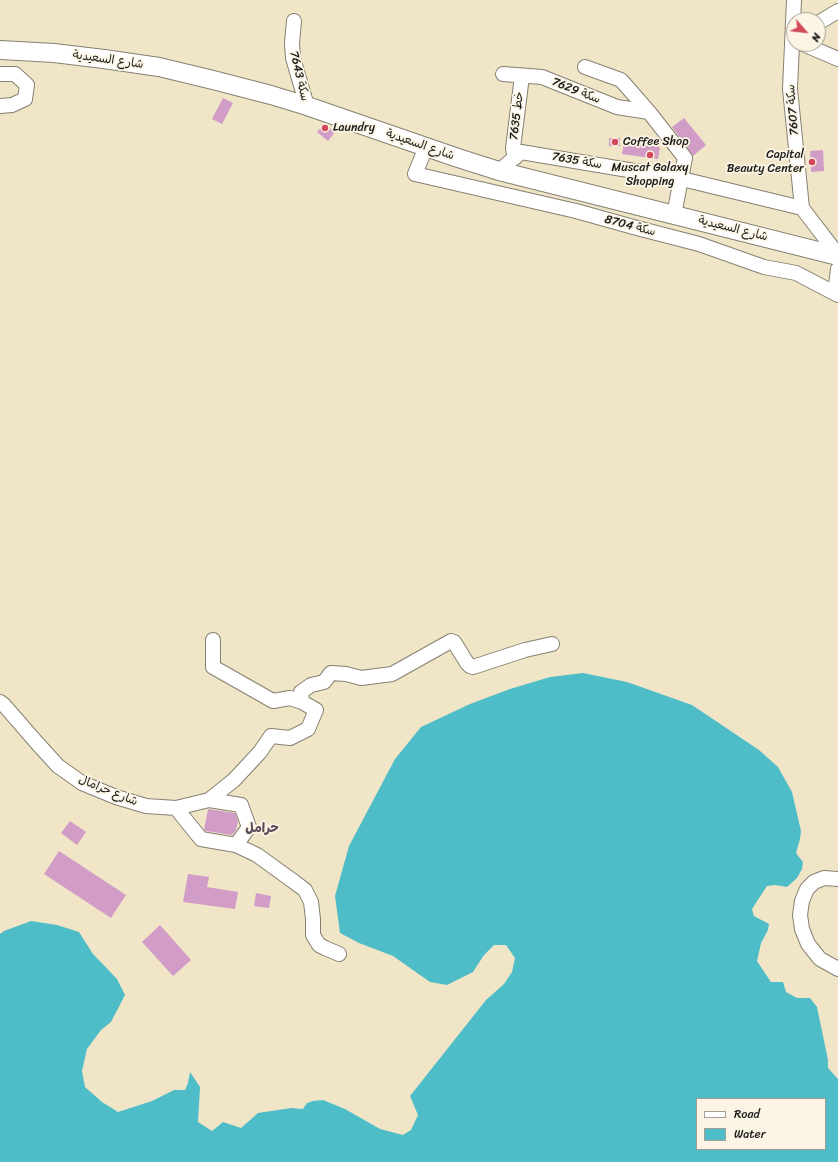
<!DOCTYPE html>
<meta charset="utf-8">
<style>
body{margin:0}
#map{position:relative;width:838px;height:1162px;overflow:hidden;background:#f0e5c7;font-family:Sriracha,sans-serif}
canvas{display:block}
.legend{position:absolute;left:696px;top:1098px;width:130px;height:52px;box-sizing:border-box;background:#fcf5e5;border:1px solid #a29e95;margin:0;padding:5px 7px;list-style:none;font-size:12px;color:#1c1c1c}
.legend li{display:flex;align-items:center;gap:8px;height:20px}
.legend b{width:20px;border:1px solid #a29e95}
.north{position:absolute;left:786px;top:12px;width:40px;height:40px;box-sizing:border-box;background:#fcf5e5;border:1px solid #a29e95;border-radius:50%;rotate:118deg;font-size:11px;font-weight:700;line-height:16px;text-align:center;color:#1c1c1c}
.north::after{content:'';display:block;margin:auto;width:14px;height:18px;background:#d1495b;clip-path:polygon(50% 0,100% 100%,50% 72%,0 100%)}
</style>
<div id="map">
<canvas width="838" height="1162"></canvas>
<ul class="legend">
<li><b style="height:5px;background:#fff"></b>Road</li>
<li><b style="height:11px;background:#4fbdc8"></b>Water</li>
</ul>
<div class="north">N</div>
</div>
<script>
const g = document.querySelector('canvas').getContext('2d');
g.lineJoin = 'round';
function fill(path, color) {
  g.fillStyle = color;
  g.fill(path, 'evenodd');
}
function toPath(rows) {
  const path = new Path2D();
  for (const r of rows) {
    path.moveTo(r[0], r[1]);
    for (let i = 2; i < r.length; i += 2) path.lineTo(r[i], r[i + 1]);
  }
  return path;
}
function strokePath(path, color, width, dash) {
  g.strokeStyle = color;
  g.lineWidth = width;
  g.lineCap = dash ? 'butt' : 'round';
  g.setLineDash(dash || []);
  g.stroke(path);
}
function drawText(font, color, halo, rows, align = 'center') {
  g.font = font + ' Sriracha,"Playpen Sans Arabic",sans-serif';
  g.lineWidth = 3.5;
  g.setLineDash([]);
  g.textBaseline = 'middle';
  g.strokeStyle = halo;
  g.fillStyle = color;
  for (const [text, x, y, turn = 0] of rows) {
    g.save();
    g.translate(x, y);
    g.rotate((+turn || 0) * Math.PI / 180);
    g.textAlign = isNaN(turn) ? turn : align;
    if (halo) g.strokeText(text, 0, 0);
    g.fillText(text, 0, 0);
    g.restore();
  }
}
const water = toPath([
 [583,673,627,682,692,705,759,750,778,767,792,792,801,831,800,839,796,853,803,862,802,869,797,878,787,887,775,885,767,886,752,909,754,916,769,924,768,930,761,943,757,961,771,982,783,982,786,992,797,998,810,998,817,1007,828,1060,828,1068,838,1079,838,1162,0,1162,0,934,4,931,31,921,57,925,79,932,93,954,117,979,125,995,111,1022,101,1030,87,1049,82,1071,85,1087,102,1102,118,1112,152,1101,174,1090,185,1090,188,1083,190,1072,200,1087,198,1122,212,1131,223,1122,241,1128,258,1113,291,1108,303,1109,307,1103,313,1101,323,1100,345,1109,380,1129,403,1135,411,1130,418,1115,410,1096,486,1000,504,984,512,972,515,958,506,945,494,945,484,955,473,972,447,985,430,982,393,956,359,943,340,933,335,896,349,846,395,759,421,727,470,704,510,689,550,677],
 [697,1099,825,1099,825,1149,697,1149]
]);
const building = toPath([
 [223,98,233,103,222,124,212,119],
 [684,118,706,145,693,156,672,127],
 [324,124,335,132,328,141,317,132],
 [609,138,620,138,620,146,609,146],
 [624,142,660,147,658,159,622,154],
 [823,150,824,171,811,172,810,151],
 [208,809,235,813,238,821,236,830,232,835,206,831,204,830],
 [70,821,86,832,77,845,61,833],
 [59,851,126,895,111,918,44,874],
 [188,874,209,877,207,887,238,892,235,909,183,902],
 [256,893,271,896,269,908,254,906],
 [160,925,191,960,173,976,142,942]
]);
const minor = toPath([
 [794,0,790,89,802,208,838,255],
 [294,21,292,43,293,58,307,106],
 [818,23,838,11],
 [803,44,838,59],
 [585,67,621,80,649,112,685,158,674,215],
 [0,74,15,74,27,85,25,99,12,105,0,106],
 [503,74,542,77,617,107,649,112],
 [426,147,415,174,576,211,637,228,699,244,764,267,796,273,838,295],
 [516,157,514,154,513,148,522,76],
 [499,171,521,152,682,179,802,208],
 [835,293,838,269],
 [213,640,213,667,273,701,290,698,302,702],
 [0,702,4,705,37,743,58,766,82,783,116,797,146,806,176,808,209,800,241,805,249,827,236,845,201,839,176,808],
 [209,800,234,780,260,752,271,736,290,738,308,729,316,710,302,702,301,692,311,685,324,682,331,673,346,674,361,678,392,674,451,641,454,642,467,663,470,666,473,667,525,650,552,644],
 [236,845,257,855,293,881,305,890,311,902,313,919,313,935,319,945,325,948,339,954],
 [838,879,824,878,814,882,807,889,802,901,800,915,802,929,808,944,820,959,838,969]
]);
const major = toPath([
 [0,50,54,53,104,59,159,67,213,80,271,95,307,106,458,158,499,171,838,256]
]);
const markers = [
 [325,128,4,"#d1495b"],
 [615,142,4,"#d1495b"],
 [650,155,4,"#d1495b"],
 [812,162,4,"#d1495b"]
];
const streetNames = [
 ["شارع السعيدية",108,60,8],
 ["سكة 7643",299,76,77],
 ["سكة 7629",576,91,22],
 ["سكة 7607",793,110,-94],
 ["7635 خط",517,116,-83],
 ["شارع السعيدية",420,145,19],
 ["سكة 7635",577,161,10],
 ["سكة 8704",630,226,15],
 ["شارع السعيدية",733,229,14],
 ["شارع حرامال",108,791,22]
];
const poiNames = [
 ["Laundry",333,128],
 ["Coffee Shop",623,142],
 ["Capital",804,155,"right"],
 ["Beauty Center",804,169,"right"],
 ["Muscat Galaxy",650,168,"center"],
 ["Shopping",650,182,"center"]
];
const neighbourhoodNames = [
 ["حرامل",262,829]
];
fill(water, '#4fbdc8');
fill(building, '#d19cc6');
strokePath(minor, '#868072', 16);
strokePath(major, '#868072', 20);
strokePath(minor, '#fff', 14);
strokePath(major, '#fff', 18);
for (const [x, y, r, color] of markers) {
  const dot = new Path2D();
  dot.arc(x, y, r, 0, 2 * Math.PI);
  g.fillStyle = color;
  g.fill(dot);
  strokePath(dot, '#fcf5e5', 1.5);
}
drawText('12px', '#1c1c1c', '#fcf5e5', streetNames);
drawText('12px', '#1c1c1c', '#fcf5e5', poiNames, 'left');
drawText('bold 13px', '#5b4958', '#fcf5e5', neighbourhoodNames);
</script>
